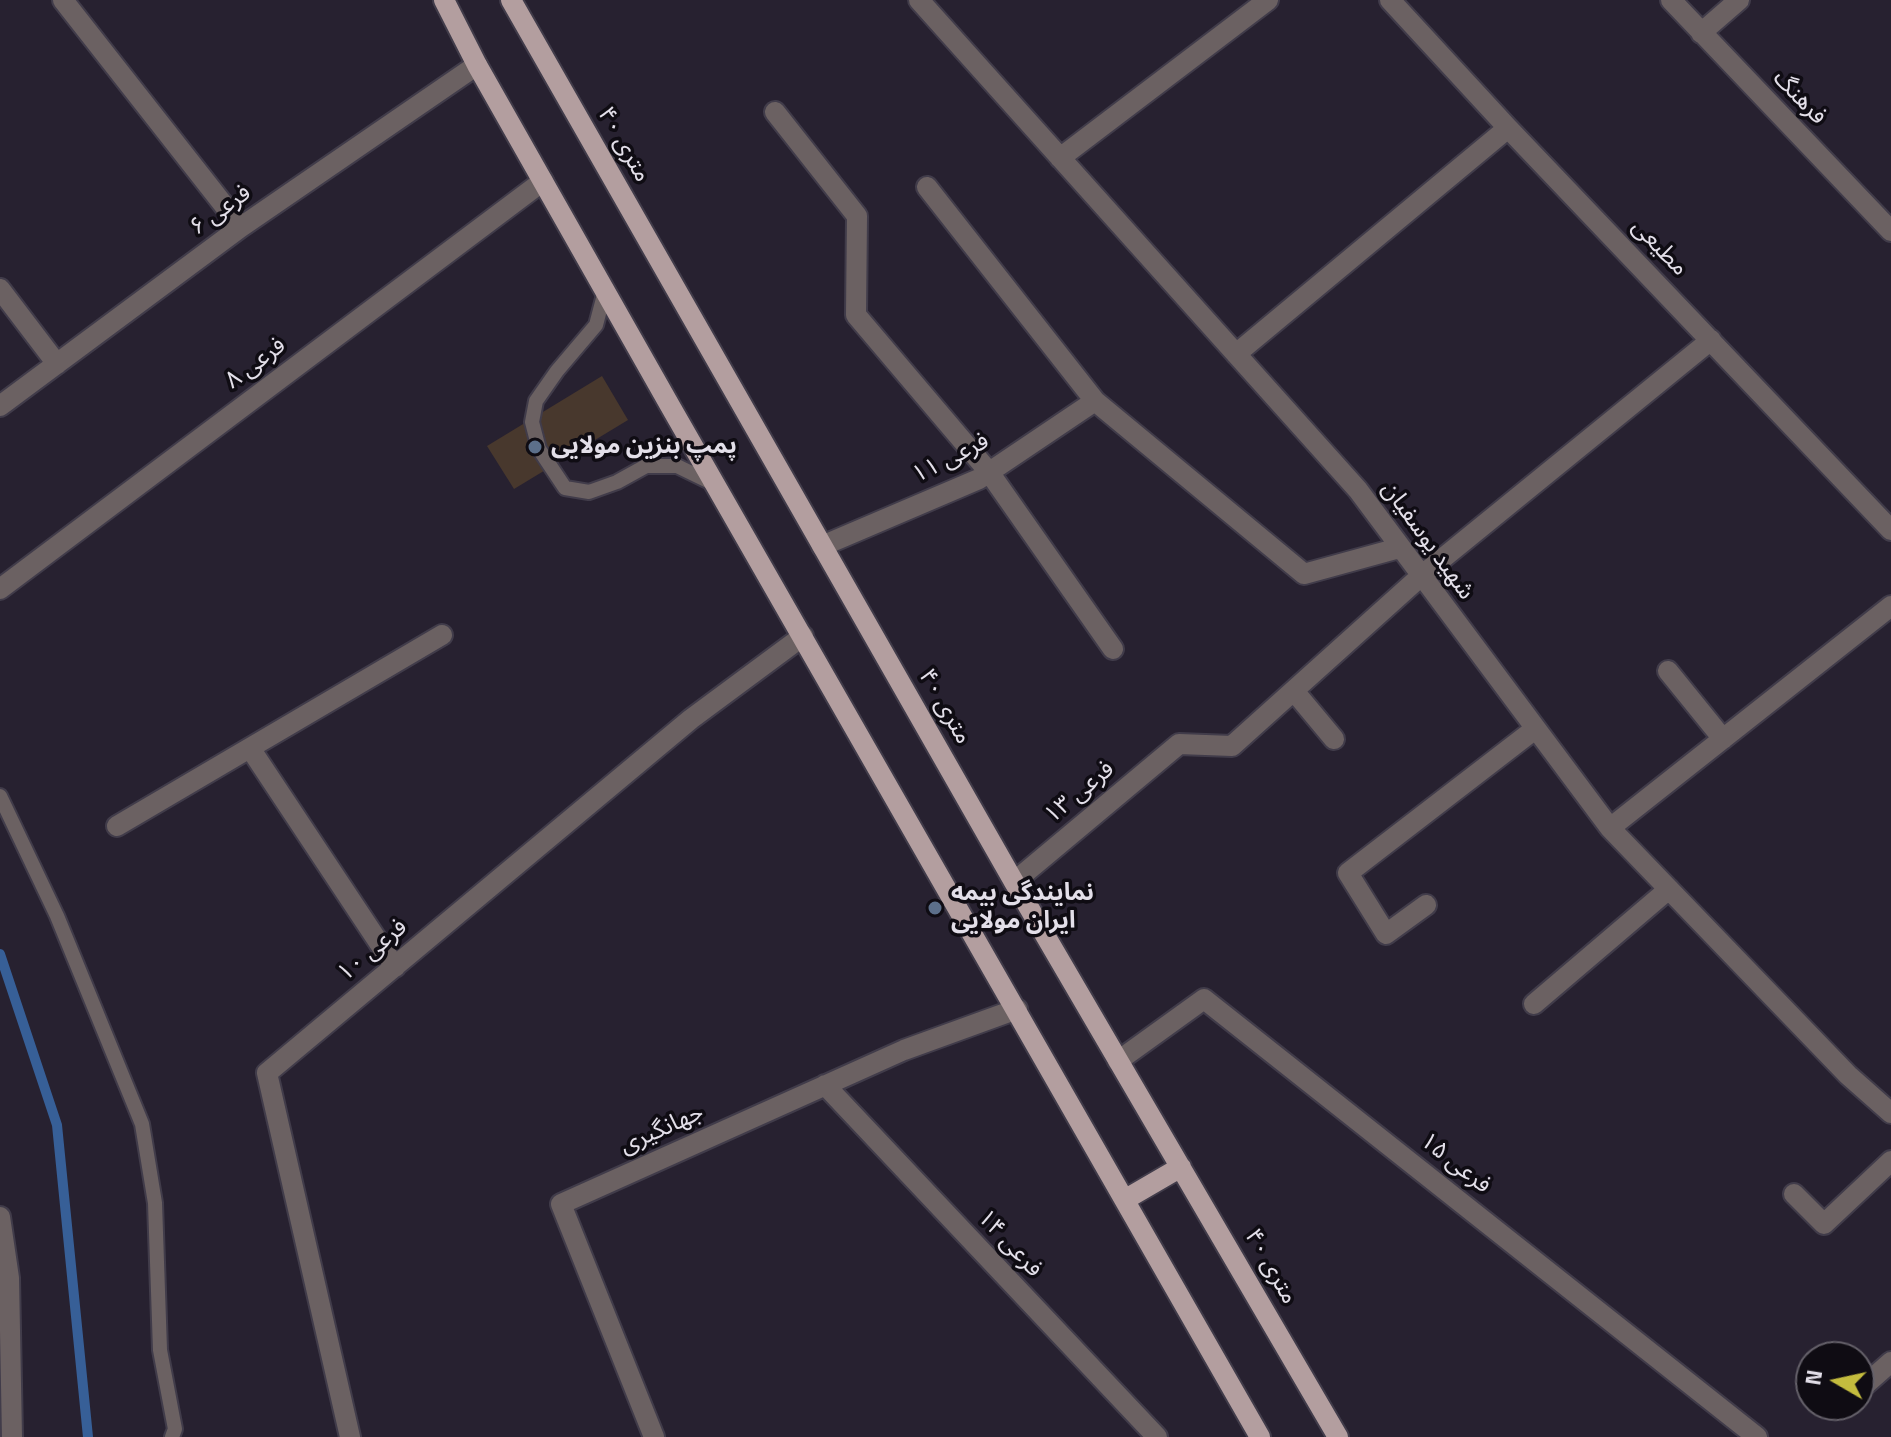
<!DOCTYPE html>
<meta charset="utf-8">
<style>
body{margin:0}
#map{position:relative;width:1891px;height:1437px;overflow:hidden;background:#272130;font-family:"Titillium Web",sans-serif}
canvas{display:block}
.north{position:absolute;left:1795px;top:1341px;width:80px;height:80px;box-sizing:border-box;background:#0f0c13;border:2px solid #646069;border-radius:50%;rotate:279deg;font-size:22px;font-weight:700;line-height:32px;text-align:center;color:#e3dfe9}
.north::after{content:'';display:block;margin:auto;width:28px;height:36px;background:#c4bc3e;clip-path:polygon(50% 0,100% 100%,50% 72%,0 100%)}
</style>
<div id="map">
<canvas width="1891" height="1437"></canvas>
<div class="north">N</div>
</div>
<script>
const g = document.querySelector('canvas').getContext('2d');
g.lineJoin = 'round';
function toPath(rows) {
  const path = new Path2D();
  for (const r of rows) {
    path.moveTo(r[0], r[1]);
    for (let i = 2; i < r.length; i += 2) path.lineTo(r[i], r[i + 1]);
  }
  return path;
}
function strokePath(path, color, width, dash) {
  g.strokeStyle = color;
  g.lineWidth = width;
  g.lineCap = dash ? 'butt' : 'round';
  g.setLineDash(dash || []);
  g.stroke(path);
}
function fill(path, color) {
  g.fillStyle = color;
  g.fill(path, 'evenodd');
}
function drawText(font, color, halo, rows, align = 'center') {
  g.font = font + ' "Titillium Web","Noto Sans Arabic",sans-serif';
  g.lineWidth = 7;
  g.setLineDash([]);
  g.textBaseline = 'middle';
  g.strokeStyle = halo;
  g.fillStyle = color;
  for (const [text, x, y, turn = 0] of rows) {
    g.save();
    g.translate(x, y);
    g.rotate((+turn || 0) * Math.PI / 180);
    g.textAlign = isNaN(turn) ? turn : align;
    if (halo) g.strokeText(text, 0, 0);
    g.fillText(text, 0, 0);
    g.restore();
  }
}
const stream = toPath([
 [0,954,57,1125,88,1437]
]);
const building = toPath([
 [602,376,628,420,514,489,487,446]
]);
const lane = toPath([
 [605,291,596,325,557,371,536,401,532,422,539,449,565,488,589,492,617,482,646,466,677,466,714,484],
 [0,796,57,916,142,1124,155,1203,160,1350,175,1429,172,1437]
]);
const street = toPath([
 [63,0,241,227],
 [919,0,1358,490,1610,828,1848,1075,1891,1113],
 [1390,0,1508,128,1891,530],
 [1671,0,1891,231],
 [1701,33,1739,0],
 [775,112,857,216,856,315,989,472,1113,649],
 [1060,158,1268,0],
 [927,187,1095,401,1304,574,1399,548],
 [0,289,57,364],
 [1236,354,1508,128],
 [0,406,241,227,477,65],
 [822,546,979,479,1095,401],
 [0,589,543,181],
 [1668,671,1723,739],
 [1294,691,1334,739],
 [250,748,395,967],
 [117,826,442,635],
 [1610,828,1891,606],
 [1014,882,1179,744,1232,746,1421,576,1711,340],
 [1426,905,1386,934,1348,873,1535,729],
 [1534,1004,1669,889],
 [1118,1061,1204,999,1757,1437],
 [825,1085,1157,1437],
 [1794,1194,1824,1224,1891,1161],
 [0,1217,9,1278,12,1437],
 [1866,1384,1891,1362],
 [350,1437,267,1073,691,719,803,636],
 [654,1437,561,1204,904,1050,1017,1009]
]);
const primary = toPath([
 [444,0,477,65,669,404,1260,1437],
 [511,0,1014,882,1338,1437],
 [1126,1199,1181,1167]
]);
const markers = [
 [535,447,8,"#5c6f8a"],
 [935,908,8,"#5c6f8a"]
];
const streetNames = [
 ["فرهنگ",1799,98,46],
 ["۴۰ متری",623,145,60],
 ["فرعی ۶",221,211,-36],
 ["مطیعی",1659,248,46],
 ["فرعی ۸",256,364,-37],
 ["فرعی ۱۱",951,459,-27],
 ["شهید یوسفیان",1427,541,54],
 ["۴۰ متری",944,707,60],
 ["فرعی ۱۳",1080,793,-40],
 ["فرعی ۱۰",373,951,-40],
 ["جهانگیری",662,1130,-24],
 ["فرعی ۱۵",1455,1164,38],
 ["فرعی ۱۴",1009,1244,47],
 ["۴۰ متری",1270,1267,60]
];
const poiNames = [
 ["پمپ بنزین مولایی",551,447],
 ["نمایندگی بیمه",951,894],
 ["ایران مولایی",951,922]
];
strokePath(stream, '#375f97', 10);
fill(building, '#48382d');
strokePath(lane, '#413c4a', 18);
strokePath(street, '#413c4a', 24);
strokePath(primary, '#413c4a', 24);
strokePath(lane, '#6b6162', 14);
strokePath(street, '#6b6162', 20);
strokePath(primary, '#b39e9f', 20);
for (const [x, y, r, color] of markers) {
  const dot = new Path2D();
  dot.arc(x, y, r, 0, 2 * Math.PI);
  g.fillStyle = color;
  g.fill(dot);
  strokePath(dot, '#0f0c13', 3);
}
drawText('24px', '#e3dfe9', '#0f0c13', streetNames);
drawText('bold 24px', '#e3dfe9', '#0f0c13', poiNames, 'left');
</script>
